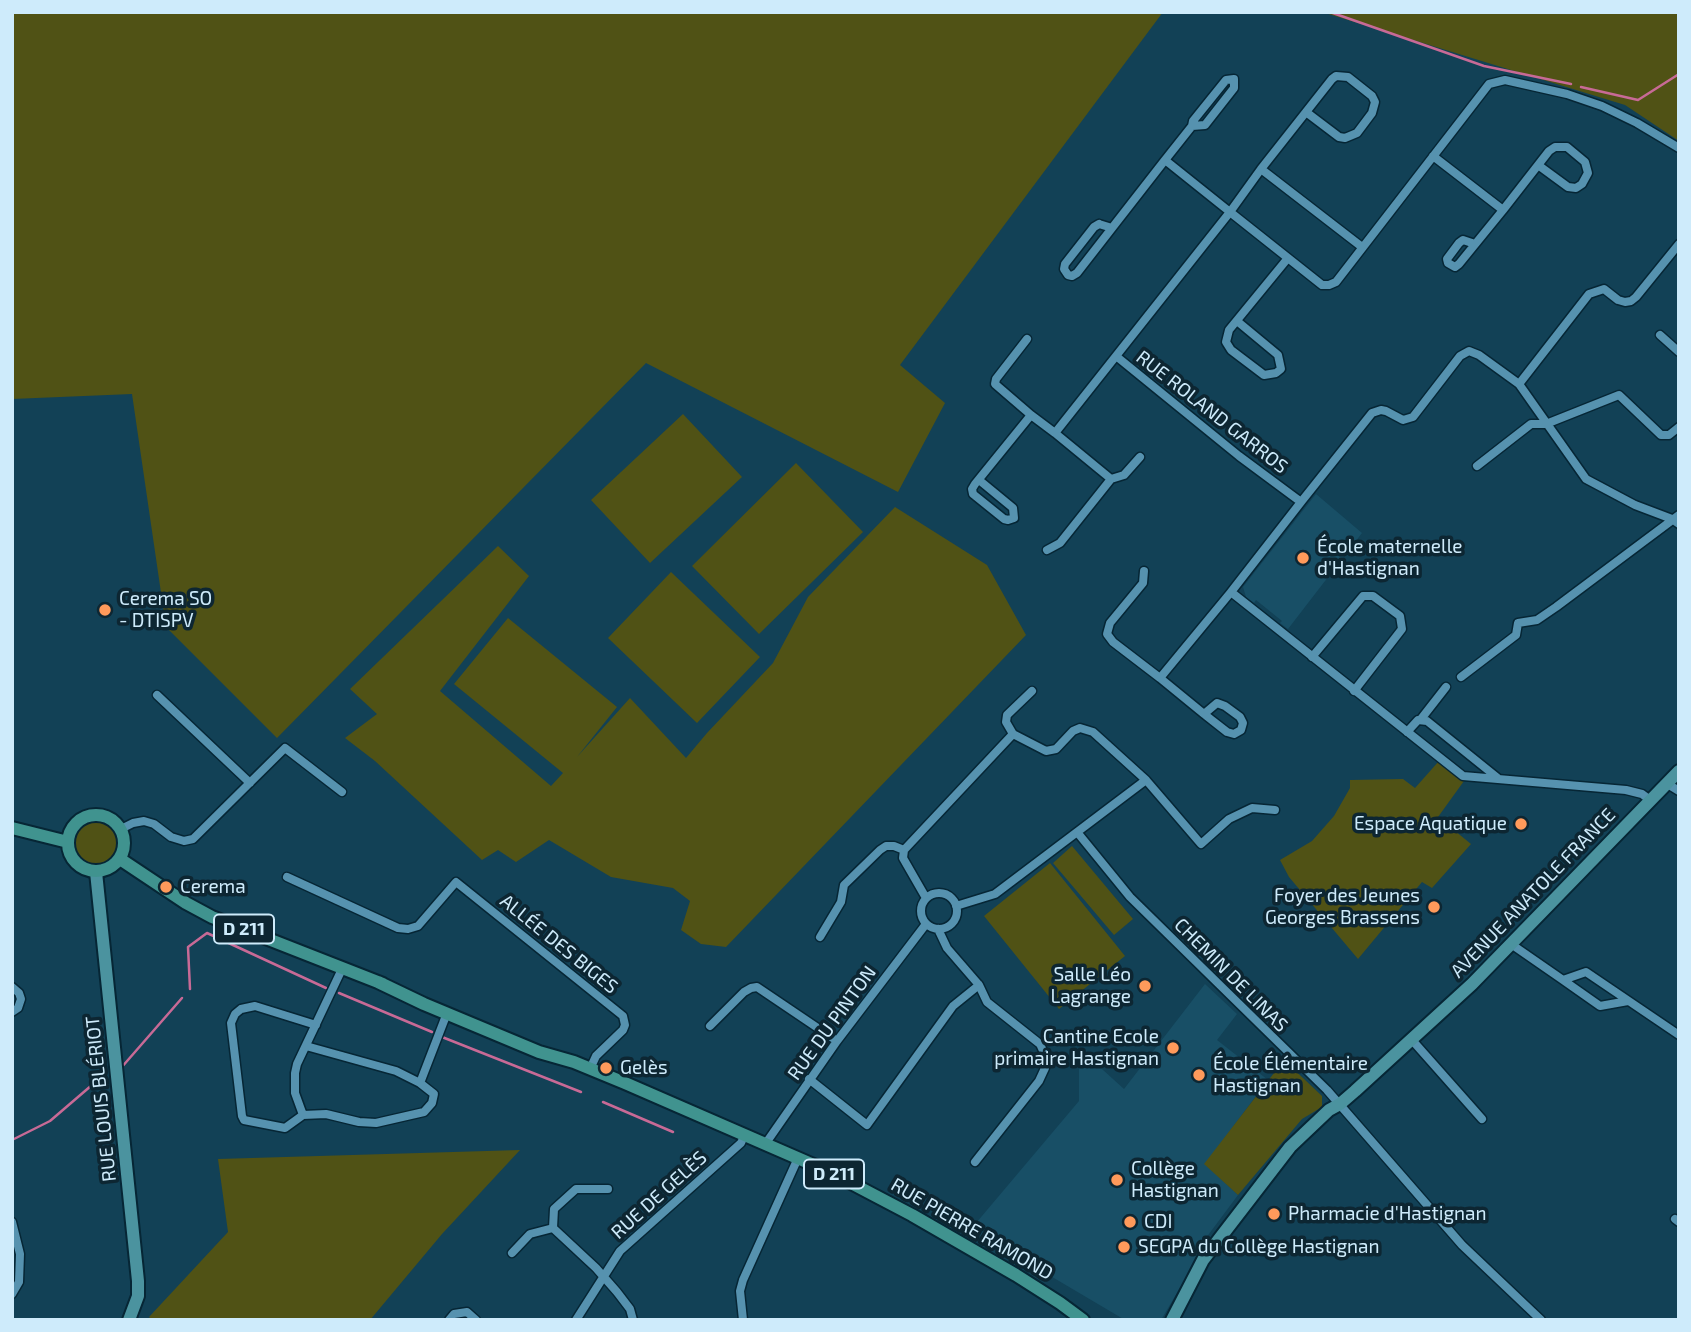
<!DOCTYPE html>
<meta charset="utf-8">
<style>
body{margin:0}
#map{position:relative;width:1691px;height:1332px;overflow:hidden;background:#124156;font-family:"Exo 2",sans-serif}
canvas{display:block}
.frame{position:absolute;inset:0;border:14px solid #ceebfb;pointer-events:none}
</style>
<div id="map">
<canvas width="1691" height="1332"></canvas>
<div class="frame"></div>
</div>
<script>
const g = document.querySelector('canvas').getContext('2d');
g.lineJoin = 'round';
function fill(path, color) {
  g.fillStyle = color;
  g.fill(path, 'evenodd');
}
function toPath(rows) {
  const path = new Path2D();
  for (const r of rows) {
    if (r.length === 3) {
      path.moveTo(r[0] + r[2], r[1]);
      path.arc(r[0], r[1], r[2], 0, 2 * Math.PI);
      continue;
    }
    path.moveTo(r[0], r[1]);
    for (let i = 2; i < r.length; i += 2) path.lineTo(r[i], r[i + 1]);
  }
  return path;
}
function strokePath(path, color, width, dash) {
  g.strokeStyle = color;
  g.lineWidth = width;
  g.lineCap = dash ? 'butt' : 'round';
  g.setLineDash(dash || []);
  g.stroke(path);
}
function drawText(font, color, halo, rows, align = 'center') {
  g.font = font + ' "Exo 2",sans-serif';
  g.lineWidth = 7;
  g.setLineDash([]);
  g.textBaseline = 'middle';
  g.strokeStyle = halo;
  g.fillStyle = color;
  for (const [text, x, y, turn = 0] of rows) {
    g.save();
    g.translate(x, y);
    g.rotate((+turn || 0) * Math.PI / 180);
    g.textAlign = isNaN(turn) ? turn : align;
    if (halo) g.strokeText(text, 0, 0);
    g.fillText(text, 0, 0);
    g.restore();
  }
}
const built = toPath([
 [1316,494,1362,533,1288,629,1280,623,1282,621,1256,600,1254,603,1246,597,1243,587],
 [1205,984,1237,1014,1217,1040,1268,1080,1205,1164,1238,1195,1203,1242,1201,1252,1161,1320,1125,1320,971,1229,1079,1101,1079,1063,1081,1050,1124,1089]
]);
const green = toPath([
 [12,12,1163,12,900,365,945,403,898,492,646,363,277,738,166,627,132,394,12,399],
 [1322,12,1679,12,1679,141,1625,105],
 [683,414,742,477,650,563,591,500],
 [796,463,863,532,759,634,692,566],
 [895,507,987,565,1026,635,726,947,701,944,681,930,690,901,673,888,611,877,549,840,516,862,498,850,482,860,375,761,345,738,377,714,350,689,498,546,529,576,440,691,551,786,563,773,454,684,508,618,617,707,577,757,630,698,686,758,707,733,773,663,808,597],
 [671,572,760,657,697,723,608,638],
 [1439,761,1464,781,1438,817,1471,844,1432,888,1422,882,1358,959,1289,877,1280,860,1312,841,1334,816,1350,788,1350,780,1403,779,1415,788],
 [96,843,22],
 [1072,846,1133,919,1114,935,1053,863],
 [1050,863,1125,956,1059,1009,984,916],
 [1284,1060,1322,1096,1322,1107,1302,1119,1238,1195,1204,1164],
 [520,1150,442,1234,370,1320,152,1320,149,1317,228,1232,218,1159]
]);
const stream = toPath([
 [1330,12,1484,66,1571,84],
 [1581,87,1638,100,1679,74],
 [190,989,188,947,207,933,326,988],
 [339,993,432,1032],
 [442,1037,581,1092],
 [121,1068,182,998],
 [603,1102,673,1132],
 [12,1140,50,1121,106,1073]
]);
const street = toPath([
 [1433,156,1503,210,1549,151,1555,147,1567,147,1585,162,1588,173,1582,184,1576,188,1568,187,1538,165],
 [1165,160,1192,126,1205,125,1234,88,1234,79,1226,80,1193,121,1192,126],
 [1261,169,1362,247],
 [1099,224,1112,228,1077,273,1072,276,1068,275,1064,269,1065,264,1094,227,1099,224],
 [1112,228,1165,160,1230,212,1261,169,1332,79,1336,76,1348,77,1372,96,1375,102,1372,113,1357,133,1345,138,1339,137,1306,112],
 [1475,244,1463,240,1459,243,1447,259,1448,263,1455,267,1459,264,1503,210],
 [1237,321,1278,355,1281,369,1276,373,1264,375,1231,350,1226,342,1229,330,1288,258],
 [1660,335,1679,352],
 [1027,339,996,379,995,384,1031,415],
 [1519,384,1586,479,1635,505,1672,519,1679,524],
 [1055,433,1111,479,1124,475,1140,457],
 [1477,466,1531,424,1546,424,1619,395,1661,435,1669,435,1679,427],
 [979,480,1013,508,1014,518,1008,520,1004,519,973,494,972,489,975,484,1031,415,1055,433,1116,356],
 [1301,502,1372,413,1381,410,1386,411,1403,420,1413,417,1460,356,1469,351,1479,355,1519,384,1589,294,1604,289,1618,300,1625,302,1631,301,1636,297,1679,244],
 [1047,550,1060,543,1111,479],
 [1144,571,1143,583,1110,623,1107,634,1113,642,1160,678,1231,592],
 [1312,657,1363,596,1373,596,1400,616,1402,629,1354,691],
 [1461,677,1516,635,1518,623,1537,620,1556,607,1679,515],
 [1160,678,1204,714,1227,732,1234,734,1241,730,1243,723,1240,717,1225,706,1217,703,1204,714],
 [157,695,250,783],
 [1421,719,1446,687],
 [1407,732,1418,720,1427,721,1499,779],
 [1013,734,1006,722,1007,715,1032,691],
 [1666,783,1679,791],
 [1650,800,1642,794,1626,790,1463,776,1231,592,1301,502,1239,456,1116,356,1230,212,1322,285,1329,285,1336,282,1489,84,1505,80,1567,94,1602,106,1637,123,1679,148],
 [121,829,133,823,144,821,154,824,171,837,184,841,193,839,285,748,342,792],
 [1077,832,1130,897,1327,1090,1462,1245,1541,1320],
 [904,850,1013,734,1046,751,1056,749,1073,731,1080,728,1093,732,1146,780,1201,844,1229,819,1252,808,1275,810],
 [287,877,398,928,408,929,418,926,456,882,623,1016,625,1025,623,1030,596,1056,590,1069],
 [939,911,18],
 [956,906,995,894,1146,780],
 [820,937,841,902,844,885,880,850,886,846,894,846,904,850,903,858,926,898],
 [1511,944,1563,980,1586,972,1679,1035],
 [1563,980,1600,1006,1628,1001],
 [12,987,19,993,21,999,18,1008,12,1012],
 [710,1026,744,992,751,988,757,987,837,1041],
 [1412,1040,1482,1119],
 [306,1046,396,1071,420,1083,434,1094,432,1103,424,1112,376,1123,359,1122,326,1114,303,1115,295,1093,295,1073,297,1064,342,969],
 [809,1079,867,1125,953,1006,979,985,947,948,938,929],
 [420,1083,447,1013],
 [303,1115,285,1128,244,1120,242,1116,231,1023,235,1014,241,1009,255,1006,316,1025],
 [766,1143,837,1041,926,924],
 [975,1162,1039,1081,1045,1068,1044,1053,1040,1044,987,1002,979,985],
 [608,1189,576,1189,554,1209,553,1228,596,1268,617,1292,630,1309,633,1320],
 [1675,1219,1679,1222],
 [12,1222,20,1254,19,1282,12,1294],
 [512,1253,530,1234,553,1228],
 [449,1320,454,1314,467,1312,476,1320],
 [576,1320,620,1251,741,1143,745,1134],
 [743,1320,740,1291,743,1280,798,1158]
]);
const secondary = toPath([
 [96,872,138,1281,138,1296,129,1320],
 [1172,1320,1203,1260,1290,1147,1329,1110,1340,1104,1355,1091,1472,984,1679,771]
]);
const primary = toPath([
 [96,843,28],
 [12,828,68,842],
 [120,859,186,903,212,917,383,984],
 [378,982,424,1004,539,1052,574,1062,625,1083,832,1173,912,1215,1016,1275,1060,1303,1083,1320]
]);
const markers = [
 [1303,558,7,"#ff9a5b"],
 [105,610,7,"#ff9a5b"],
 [1521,824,7,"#ff9a5b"],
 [166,887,7,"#ff9a5b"],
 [1434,907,7,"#ff9a5b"],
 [1145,986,7,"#ff9a5b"],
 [1173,1048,7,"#ff9a5b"],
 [606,1068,7,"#ff9a5b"],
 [1199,1075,7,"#ff9a5b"],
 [1117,1180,7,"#ff9a5b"],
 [1274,1214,7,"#ff9a5b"],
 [1130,1222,7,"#ff9a5b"],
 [1124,1247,7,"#ff9a5b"]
];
const shields = [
 [244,929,60],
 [834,1174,60]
];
const shieldNames = [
 ["D 211",244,929],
 ["D 211",834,1174]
];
const streetNames = [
 ["RUE ROLAND GARROS",1212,412,38],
 ["AVENUE ANATOLE FRANCE",1533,893,-46],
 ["ALLÉE DES BIGES",559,944,39],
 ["CHEMIN DE LINAS",1231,975,45],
 ["RUE DU PINTON",832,1023,-54],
 ["RUE LOUIS BLÉRIOT",101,1099,-96],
 ["RUE DE GELÈS",659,1195,-42],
 ["RUE PIERRE RAMOND",972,1229,30]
];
const poiNames = [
 ["École maternelle",1317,547],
 ["d'Hastignan",1317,569],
 ["Cerema SO",119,599],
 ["- DTISPV",119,621],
 ["Espace Aquatique",1507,824,"right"],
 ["Cerema",180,887],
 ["Foyer des Jeunes",1420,896,"right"],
 ["Georges Brassens",1420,918,"right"],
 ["Salle Léo",1131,975,"right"],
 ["Lagrange",1131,997,"right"],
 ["Cantine Ecole",1159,1037,"right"],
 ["primaire Hastignan",1159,1059,"right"],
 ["École Élémentaire",1213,1064],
 ["Hastignan",1213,1086],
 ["Gelès",620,1068],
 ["Collège",1131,1169],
 ["Hastignan",1131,1191],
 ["Pharmacie d'Hastignan",1288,1214],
 ["CDI",1144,1222],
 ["SEGPA du Collège Hastignan",1138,1247]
];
fill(built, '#184f66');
fill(green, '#505215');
strokePath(stream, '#c86a96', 2.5);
strokePath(street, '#062635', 11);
strokePath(secondary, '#062635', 16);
strokePath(primary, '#062635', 16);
strokePath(street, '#5692af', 8);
strokePath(secondary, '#4b939f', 12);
strokePath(primary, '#40938f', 12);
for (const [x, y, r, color] of markers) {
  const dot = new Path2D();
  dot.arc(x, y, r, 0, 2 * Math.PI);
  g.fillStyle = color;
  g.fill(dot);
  strokePath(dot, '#0d2632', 2.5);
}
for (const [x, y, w] of shields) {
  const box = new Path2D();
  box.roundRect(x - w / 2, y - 14.5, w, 29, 5);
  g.fillStyle = '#0d2632';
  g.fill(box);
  strokePath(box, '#ceebfb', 2);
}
drawText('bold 18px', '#ceebfb', null, shieldNames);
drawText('19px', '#ceebfb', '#0d2632', streetNames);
drawText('19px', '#ceebfb', '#0d2632', poiNames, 'left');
</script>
